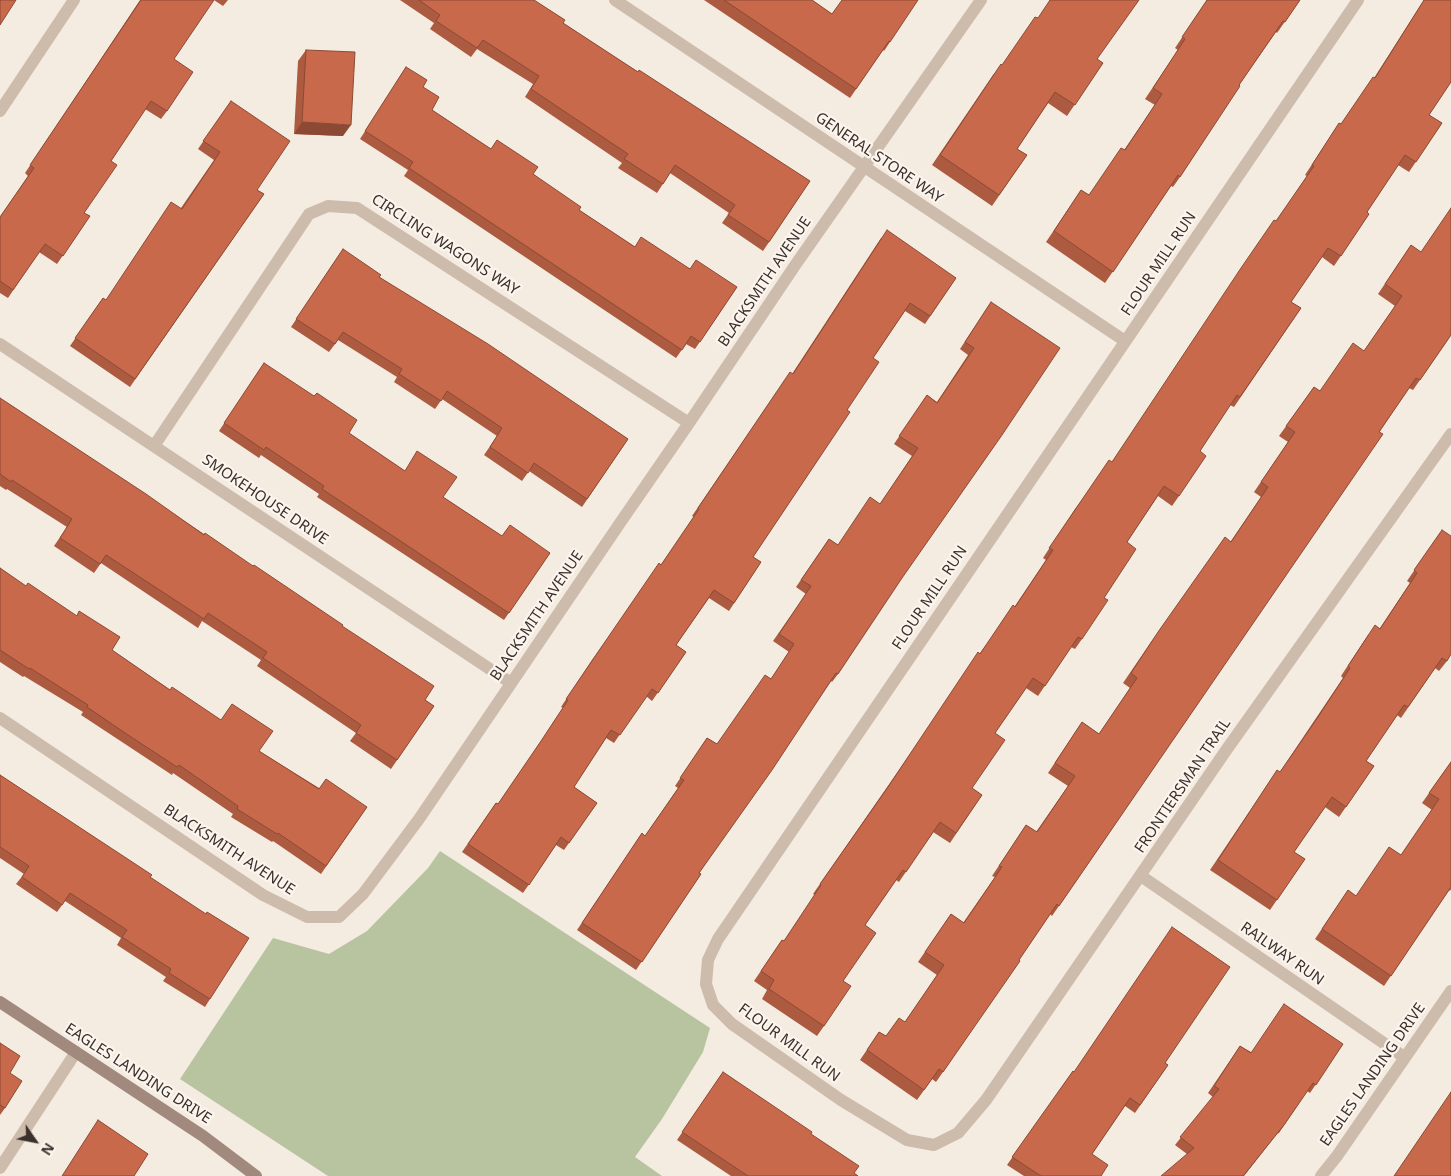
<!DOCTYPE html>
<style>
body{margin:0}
#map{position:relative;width:1451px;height:1176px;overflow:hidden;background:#f4ebe1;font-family:"Noto Sans",sans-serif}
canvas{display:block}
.north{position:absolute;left:10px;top:1116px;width:50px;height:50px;-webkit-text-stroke:4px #fbf5ee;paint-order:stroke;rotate:123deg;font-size:14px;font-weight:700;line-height:20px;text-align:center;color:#3b302b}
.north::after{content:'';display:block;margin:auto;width:18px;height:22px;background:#3b302b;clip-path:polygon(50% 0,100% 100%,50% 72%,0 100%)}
</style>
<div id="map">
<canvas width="1451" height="1176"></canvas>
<div class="north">N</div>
</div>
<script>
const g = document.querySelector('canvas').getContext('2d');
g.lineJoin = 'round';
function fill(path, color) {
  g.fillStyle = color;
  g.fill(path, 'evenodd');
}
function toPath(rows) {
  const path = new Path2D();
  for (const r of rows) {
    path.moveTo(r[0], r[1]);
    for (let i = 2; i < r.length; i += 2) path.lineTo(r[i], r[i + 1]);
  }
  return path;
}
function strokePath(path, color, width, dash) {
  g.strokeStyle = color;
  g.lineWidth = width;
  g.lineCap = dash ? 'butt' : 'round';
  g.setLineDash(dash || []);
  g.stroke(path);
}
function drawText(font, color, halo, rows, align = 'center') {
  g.font = font + ' "Noto Sans",sans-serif';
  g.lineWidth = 4.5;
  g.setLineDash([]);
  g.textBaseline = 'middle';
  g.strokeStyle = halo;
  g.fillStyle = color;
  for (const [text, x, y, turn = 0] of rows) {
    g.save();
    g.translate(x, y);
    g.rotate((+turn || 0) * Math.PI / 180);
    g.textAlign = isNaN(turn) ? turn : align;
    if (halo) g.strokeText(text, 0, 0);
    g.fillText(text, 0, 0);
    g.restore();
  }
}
const green = toPath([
 [440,851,710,1028,703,1052,662,1119,635,1157,662,1176,328,1176,180,1079,273,938,329,954,367,931,428,868]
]);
const street = toPath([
 [615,0,1125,341],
 [1358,0,718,939,708,960,706,984,713,1005,732,1024,841,1100,907,1140,934,1145,958,1133,986,1100,1227,749,1451,434],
 [0,111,74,0],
 [0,344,511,683],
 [154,446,309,214,328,206,357,208,689,423],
 [0,718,263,895,307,917,339,917,363,894,419,819,620,523,689,423,796,264,981,0],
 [1141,876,1404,1057],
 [0,1168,76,1052],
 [1321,1176,1337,1156,1451,991]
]);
const secondary = toPath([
 [0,1002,203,1136,256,1176]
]);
const wall = toPath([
 [140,0,174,59,167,111,161,119,145,109,111,161,84,213,90,216,57,264,39,252,8,298,0,293,0,217,28,176,25,173],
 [214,0,228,0,223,6],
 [400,0,534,0,563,23,638,72,810,181,763,251,722,223,729,213,670,173,657,193,618,168,622,163,525,97,533,84,477,49,471,57,430,29,434,23],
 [704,0,812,0,832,14,890,42,884,51,883,50,850,98],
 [1207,0,1300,0,1277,33,1276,32,1239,85,1180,177,1173,187,1171,186,1105,283,1046,242,1081,190,1089,195,1124,150,1155,105,1145,99,1178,50,1175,48],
 [1424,0,1451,0,1429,115,1442,123,1409,172,1398,165,1367,212,1369,214,1334,266,1322,257,1291,302,1301,308,1234,407,1230,405,1200,451,1179,496,1172,506,1158,496,1127,542,1104,598,1082,639,1075,649,1071,647,1038,696,1026,688,995,733,972,788,982,795,950,843,933,832,899,882,896,880,865,925,843,981,824,1026,817,1036,762,999,767,990,754,981,782,940,784,941,815,895,813,894,980,653,1015,606,1046,560,1043,558,1075,509,1112,462,1307,176,1305,175,1339,123,1341,124,1374,78],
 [306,50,343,136,294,134,298,61],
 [1097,59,1103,63,1067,116,1048,103,1017,149,1027,155,992,206,932,165,993,75,1002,65],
 [406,67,423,87,432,110,491,149,533,174,579,210,635,247,737,287,695,349,686,344,676,358,404,176,408,170,360,139],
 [231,101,257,190,264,194,130,387,70,346,103,298,106,300,181,208,214,160,198,149],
 [881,238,956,278,925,324,905,311,873,358,847,410,753,557,761,562,729,611,709,598,676,645,686,652,652,701,646,696,614,743,606,738,574,787,597,803,564,850,556,845,523,893,462,852,496,803,498,804,536,749,563,708,561,707,592,660,661,565,694,517,692,516,785,380,792,374],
 [1411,245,1451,335,1413,390,1409,388,1092,858,1052,916,1050,914,943,1072,936,1082,932,1079,917,1100,860,1060,879,1032,886,1036,905,1022,937,975,918,962,951,914,963,923,995,877,992,876,1026,825,1036,832,1068,786,1048,773,1082,722,1099,734,1130,688,1123,683,1151,642,1231,541,1261,497,1254,492,1288,442,1279,436,1314,387,1320,391,1364,351,1395,306,1378,294],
 [343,249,379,277,628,439,582,507,529,471,522,481,484,455,497,436,442,399,435,409,394,382,397,377,338,340,329,352,291,327],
 [991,302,901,579,838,674,832,682,831,681,699,873,701,874,636,970,577,930,642,833,645,836,678,788,675,786,707,738,717,744,771,679,789,652,773,641,806,594,796,587,829,539,838,545,880,504,912,456,894,444,927,395,937,402,968,355,960,349],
 [264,363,349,433,443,497,502,536,550,553,504,620,317,497,319,494,261,455,259,458,219,431],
 [0,398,342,626,425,700,434,706,391,769,350,741,356,733,257,666,261,660,202,621,198,628,101,563,94,573,54,546,67,527,7,489,6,490,0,486],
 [1442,530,1447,661,1439,671,1435,668,1401,718,1397,715,1366,761,1374,766,1339,817,1325,807,1294,852,1305,859,1270,910,1210,870,1270,781,1280,772,1310,727,1343,678,1341,676,1368,635,1380,628,1410,583,1407,581],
 [0,568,112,650,259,751,319,788,367,807,321,874,273,841,272,842,231,817,233,814,173,773,172,775,122,742,81,715,83,712,24,676,23,677,0,662],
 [1451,762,1451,889,1450,891,1449,890,1384,986,1315,939,1348,890,1356,896,1401,855,1432,810,1422,803],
 [0,775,150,877,210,999,205,1007,163,981,166,977,117,945,121,938,65,901,57,912,16,884,24,874,0,858],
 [0,1043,10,1073,5,1108,0,1115],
 [1343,1044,1310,1093,1307,1091,1279,1133,1187,1154,1175,1145,1213,1097,1208,1093,1240,1046,1251,1052],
 [1165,1063,1168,1065,1135,1113,1125,1106,1092,1154,1101,1176,1024,1176,1007,1165,1073,1071,1074,1072],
 [723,1072,811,1134,854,1173,858,1176,731,1176,677,1140]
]);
const shadedWall = toPath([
 [302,122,351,125,343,136,294,134],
 [1284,1125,1244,1176,1243,1176]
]);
const building = toPath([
 [0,0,16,0,0,25,0,0],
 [141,0,214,0,174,59,193,72,167,111,151,101,111,161,117,165,84,213,90,216,63,256,45,244,13,290,0,281,0,217,34,168,30,165,141,0],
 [419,0,534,0,565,20,563,23,638,72,639,70,810,181,769,242,728,215,735,205,675,165,663,184,624,159,628,154,531,89,539,76,483,40,477,48,436,21,440,15,419,0],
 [724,0,812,0,832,14,842,0,918,0,890,42,889,41,856,89,724,0],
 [1050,0,1139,0,1097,59,1103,63,1075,105,1055,92,1017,149,1027,155,999,195,940,155,1001,64,1002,65,1035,17,1038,18,1050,0],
 [1207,0,1300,0,1285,22,1283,21,1239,85,1240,86,1180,177,1178,175,1113,272,1054,231,1081,190,1089,195,1121,148,1125,150,1162,94,1153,88,1185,39,1182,37,1207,0],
 [1424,0,1451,0,1451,82,1429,115,1442,123,1416,162,1405,155,1367,212,1369,214,1341,256,1328,248,1291,302,1301,308,1240,397,1237,395,1200,451,1206,456,1179,496,1164,486,1127,542,1136,549,1104,598,1108,600,1082,639,1078,637,1045,686,1033,678,995,733,1005,740,972,788,982,795,956,833,940,822,906,872,903,870,865,925,876,933,843,981,851,986,824,1026,769,989,774,980,761,971,782,940,784,941,821,885,820,884,888,787,978,652,980,654,1013,605,1015,607,1053,550,1049,548,1109,460,1112,462,1241,268,1274,220,1276,221,1314,166,1312,165,1339,123,1341,124,1373,77,1375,78,1424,0],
 [306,50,355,52,351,125,302,122,306,50],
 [406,67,427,80,423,87,439,97,432,110,491,149,497,140,538,167,533,174,581,207,579,210,635,247,641,237,690,269,696,260,737,287,700,342,691,336,682,350,409,168,413,162,365,131,406,67],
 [231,101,290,141,257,190,264,194,135,379,75,338,103,298,106,300,171,202,182,209,220,152,203,141,231,101],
 [1451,208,1451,335,1420,380,1416,378,1379,432,1383,434,1092,858,1059,906,1057,904,1019,960,1020,961,943,1072,939,1069,924,1090,867,1050,879,1032,886,1036,899,1018,905,1022,944,965,925,952,951,914,964,923,1002,867,999,866,1026,825,1037,832,1075,776,1055,763,1082,722,1099,734,1137,678,1131,673,1158,632,1225,537,1231,542,1268,487,1261,482,1295,432,1286,426,1314,387,1320,391,1353,343,1364,351,1402,296,1385,284,1411,245,1421,252,1451,208],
 [887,230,956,278,930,316,910,303,873,358,879,362,847,410,850,412,753,557,761,562,734,603,714,590,676,645,686,652,658,693,652,689,620,735,611,730,574,787,597,803,569,843,561,837,529,885,468,844,496,803,498,804,541,741,568,700,566,699,598,652,659,563,661,565,699,509,698,508,790,372,793,374,887,230],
 [343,249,381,275,379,277,488,344,628,439,587,499,534,463,528,473,490,447,502,428,447,391,441,401,399,374,402,369,343,332,335,344,296,319,343,249],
 [991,302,1060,348,1002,435,902,578,838,674,836,673,772,770,699,873,701,874,642,962,582,923,642,833,645,836,684,780,680,778,707,738,717,744,765,675,771,679,794,644,779,634,811,586,801,580,829,539,838,545,870,497,880,504,918,448,899,436,927,395,937,403,974,348,965,342,991,302],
 [264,363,314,396,317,393,357,420,349,433,405,471,417,451,457,477,443,497,502,536,510,525,550,553,509,613,322,489,324,486,266,447,264,450,224,423,264,363],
 [0,398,146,494,204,535,205,533,253,566,254,565,343,625,342,626,434,686,425,700,434,706,397,760,356,733,361,725,263,658,267,652,208,613,204,619,106,555,100,564,60,538,72,519,12,480,11,482,0,474,0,398],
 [1442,530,1451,536,1451,654,1447,661,1442,658,1408,707,1404,705,1366,761,1374,766,1346,807,1332,797,1294,852,1305,859,1277,900,1218,860,1277,770,1280,772,1318,717,1350,668,1348,666,1375,625,1380,629,1417,573,1414,570,1442,530],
 [0,568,26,586,28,583,77,616,79,611,120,637,112,650,170,690,172,687,221,720,232,704,273,731,259,751,319,789,326,779,367,807,326,866,278,833,277,834,237,809,238,806,179,765,177,767,128,735,87,707,88,705,30,668,29,669,0,650,0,568],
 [1451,762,1451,887,1391,976,1322,929,1348,890,1356,896,1389,847,1401,855,1439,799,1429,793,1451,762],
 [0,775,152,875,150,877,206,914,207,912,249,938,210,999,169,973,171,969,122,937,127,930,70,893,62,905,22,877,29,866,0,847,0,775],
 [1172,927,1230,967,1165,1063,1168,1065,1140,1105,1130,1098,1092,1154,1108,1165,1101,1176,1041,1176,1012,1157,1073,1071,1074,1072,1172,927],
 [1284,1004,1343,1044,1316,1085,1313,1083,1284,1125,1243,1176,1161,1176,1194,1148,1180,1137,1219,1089,1214,1086,1240,1046,1251,1053,1284,1004],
 [0,1043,20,1056,10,1073,22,1081,5,1108,0,1105,0,1043],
 [723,1072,812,1132,811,1134,859,1166,854,1173,858,1176,748,1176,682,1132,723,1072],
 [1451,1092,1451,1176,1394,1176,1451,1092],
 [98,1120,148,1154,134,1176,62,1176,98,1120]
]);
const streetNames = [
 ["GENERAL STORE WAY",879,158,34],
 ["CIRCLING WAGONS WAY",445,245,33],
 ["FLOUR MILL RUN",1159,264,-56],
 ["BLACKSMITH AVENUE",765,282,-56],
 ["SMOKEHOUSE DRIVE",265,500,34],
 ["FLOUR MILL RUN",930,598,-56],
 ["BLACKSMITH AVENUE",537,616,-56],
 ["FRONTIERSMAN TRAIL",1183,786,-56],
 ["BLACKSMITH AVENUE",229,850,33],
 ["RAILWAY RUN",1282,954,35],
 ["FLOUR MILL RUN",789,1043,36],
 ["EAGLES LANDING DRIVE",138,1074,33],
 ["EAGLES LANDING DRIVE",1373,1075,-55]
];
fill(green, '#b8c4a0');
strokePath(street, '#cdbbac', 12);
strokePath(secondary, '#a18a7d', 12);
fill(wall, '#ac5a40');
fill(shadedWall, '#8c4a34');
fill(building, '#c8694b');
strokePath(building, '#8c4a34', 1);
drawText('15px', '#3b302b', '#fbf5ee', streetNames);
</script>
